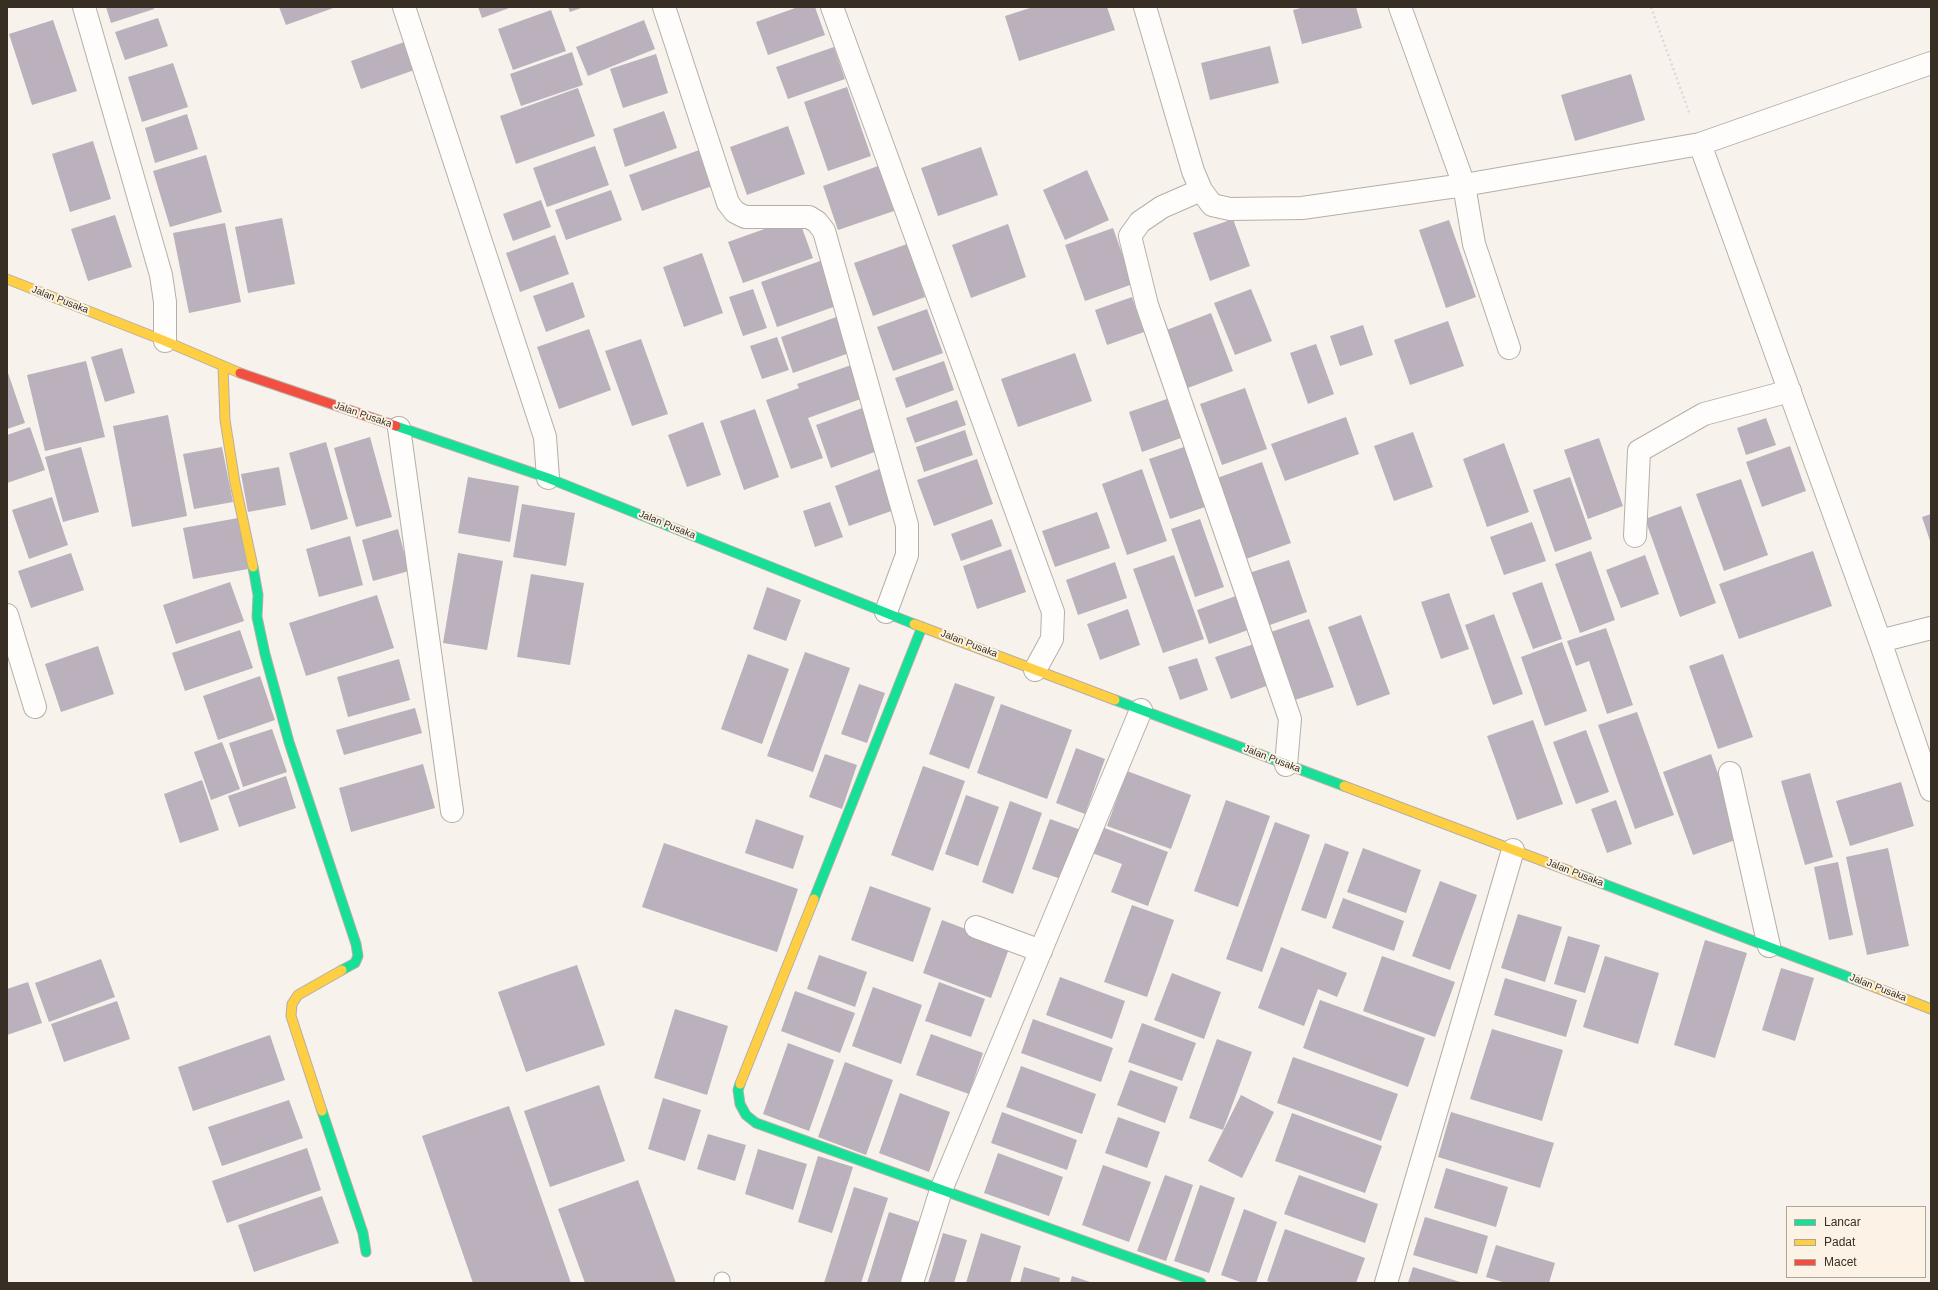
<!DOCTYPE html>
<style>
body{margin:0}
#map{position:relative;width:1938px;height:1290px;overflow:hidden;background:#f7f2eb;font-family:Helvetica,sans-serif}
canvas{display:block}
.frame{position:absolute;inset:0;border:8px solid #372f23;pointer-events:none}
.legend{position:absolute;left:1786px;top:1206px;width:140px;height:72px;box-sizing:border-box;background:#fcf3e6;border:1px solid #ada598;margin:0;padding:5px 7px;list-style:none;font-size:12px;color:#372f23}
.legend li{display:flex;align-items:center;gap:8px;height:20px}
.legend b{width:20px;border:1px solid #ada598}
</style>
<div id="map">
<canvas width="1938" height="1290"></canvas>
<div class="frame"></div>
<ul class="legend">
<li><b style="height:5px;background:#16e098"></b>Lancar</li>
<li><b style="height:5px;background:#ffcf43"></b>Padat</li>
<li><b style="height:5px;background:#f24e42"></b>Macet</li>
</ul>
</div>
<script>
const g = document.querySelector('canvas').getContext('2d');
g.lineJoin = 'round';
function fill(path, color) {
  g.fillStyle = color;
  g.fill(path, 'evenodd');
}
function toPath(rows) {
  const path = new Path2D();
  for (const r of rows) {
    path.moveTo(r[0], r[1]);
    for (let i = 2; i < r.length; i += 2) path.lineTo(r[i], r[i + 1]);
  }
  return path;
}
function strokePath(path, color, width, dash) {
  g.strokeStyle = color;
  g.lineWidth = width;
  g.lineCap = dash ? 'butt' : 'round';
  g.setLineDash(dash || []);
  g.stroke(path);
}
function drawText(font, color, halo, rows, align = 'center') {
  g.font = font + ' Helvetica,sans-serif';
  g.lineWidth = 4;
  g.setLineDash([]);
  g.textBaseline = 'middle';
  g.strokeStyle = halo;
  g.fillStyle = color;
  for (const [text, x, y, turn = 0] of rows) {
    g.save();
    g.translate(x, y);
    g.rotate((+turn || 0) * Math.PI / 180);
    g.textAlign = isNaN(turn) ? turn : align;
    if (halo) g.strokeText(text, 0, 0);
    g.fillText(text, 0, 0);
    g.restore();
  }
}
const building = toPath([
 [106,7,154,7,154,9,111,23],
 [279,7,336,7,286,25],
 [478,7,512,7,482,18],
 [568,7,584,7,570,12],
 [798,7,815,7,825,35,768,55,756,22],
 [1033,7,1107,7,1115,30,1019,61,1005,16],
 [1304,7,1356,7,1362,28,1302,44,1293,10],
 [551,10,566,51,513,70,498,29],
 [158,18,168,46,125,60,115,32],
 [53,20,77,91,32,105,9,34],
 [644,20,655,49,588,76,576,47],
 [407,41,417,69,361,89,351,61],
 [1270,46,1279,83,1210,100,1201,63],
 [834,47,845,79,788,99,776,67],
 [572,52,583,85,521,106,510,74],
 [656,54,668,93,623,108,610,69],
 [173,63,188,107,142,122,128,77],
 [1631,74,1645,120,1575,141,1561,95],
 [847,87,871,156,828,171,804,102],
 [578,88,595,136,516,164,500,116],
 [664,111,677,148,625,167,613,129],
 [187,114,198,149,155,163,145,128],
 [788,126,805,174,747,195,730,147],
 [93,141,111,199,70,212,52,154],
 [595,146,609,185,547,207,533,168],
 [981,147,998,195,938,216,921,168],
 [705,148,718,184,642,211,629,175],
 [206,155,222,212,170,227,153,171],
 [878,166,894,211,838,230,823,186],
 [1087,170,1109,220,1065,240,1043,190],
 [611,190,622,220,566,240,555,210],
 [541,200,551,227,513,241,503,214],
 [115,215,132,267,88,281,71,229],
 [798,217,813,258,743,283,728,242],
 [282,218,295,284,248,293,235,227],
 [1233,219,1250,266,1210,281,1193,233],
 [1449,220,1476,297,1446,308,1419,230],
 [225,223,241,302,189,313,173,233],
 [1008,224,1026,277,971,298,952,245],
 [1113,228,1133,284,1085,301,1065,245],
 [555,235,569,274,520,292,506,253],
 [907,244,925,297,873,316,854,263],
 [702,253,723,313,684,327,663,267],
 [823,260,839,305,777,327,761,282],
 [573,282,585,317,546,332,533,296],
 [753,289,767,328,743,336,729,297],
 [1251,289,1272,341,1235,355,1214,303],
 [1132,297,1144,332,1107,345,1095,310],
 [927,309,943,353,893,371,877,327],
 [1211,313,1233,371,1185,389,1164,331],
 [842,315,855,351,793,373,781,337],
 [1448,321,1464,366,1410,385,1394,340],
 [1363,325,1373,355,1340,366,1330,336],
 [589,329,611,390,559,409,537,347],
 [777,337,789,370,762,379,750,346],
 [641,339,668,414,632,426,605,351],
 [1316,344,1334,394,1308,404,1290,353],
 [122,348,135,393,105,402,91,357],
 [1075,353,1092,401,1018,427,1001,379],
 [86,361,105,437,45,451,27,375],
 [944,361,954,390,906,408,895,378],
 [857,363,869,396,808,418,823,458,791,469,766,400,799,388,797,384],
 [7,370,25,423,7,429],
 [1245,388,1267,449,1222,465,1200,404],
 [1167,399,1181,438,1142,452,1129,412],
 [957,400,966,425,915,443,906,418],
 [865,407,880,450,831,468,816,425],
 [755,409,779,477,744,490,720,421],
 [168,415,187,516,132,527,113,426],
 [1346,417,1359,454,1285,481,1271,444],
 [1766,418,1776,445,1746,455,1737,428],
 [703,422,721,475,687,487,668,435],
 [30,427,45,470,7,483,7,435],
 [965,430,973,455,924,472,916,447],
 [1413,432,1433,487,1394,501,1374,446],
 [370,437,392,517,356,527,334,448],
 [1599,438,1623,506,1588,519,1564,450],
 [326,442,348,519,311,530,289,453],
 [1504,443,1529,512,1487,527,1463,459],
 [1790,446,1806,491,1762,507,1746,462],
 [81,447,99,512,63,522,45,457],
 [222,447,233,502,194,509,183,454],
 [1184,447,1205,507,1170,519,1149,459],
 [977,459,993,504,934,526,917,480],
 [1262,462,1291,543,1246,559,1217,478],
 [279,467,286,505,248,512,241,474],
 [882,468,897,509,849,526,835,486],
 [1142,469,1167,541,1127,555,1102,484],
 [468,477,519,486,510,542,458,533],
 [1570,477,1592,539,1555,552,1533,490],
 [1741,479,1768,555,1724,571,1696,494],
 [52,497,68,545,29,559,12,510],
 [830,502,843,537,815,547,803,511],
 [522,504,575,513,566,566,513,557],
 [1681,506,1716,603,1680,617,1645,519],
 [1097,512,1110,548,1055,567,1042,531],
 [1931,514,1931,544,1922,517],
 [238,518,248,569,193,579,183,528],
 [992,519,1002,546,961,561,951,534],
 [1200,519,1224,587,1195,597,1171,529],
 [1532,522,1546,561,1504,575,1490,537],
 [398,529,409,571,373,581,362,540],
 [350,536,363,585,319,597,306,549],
 [1011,549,1026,592,977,609,963,566],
 [1591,551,1615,620,1580,633,1555,564],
 [1813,551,1832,606,1739,639,1719,584],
 [71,553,84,590,31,608,18,571],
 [458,553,503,561,487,650,443,643],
 [1174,555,1204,639,1163,653,1133,569],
 [1645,555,1659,594,1621,608,1606,570],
 [1289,560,1307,612,1267,626,1249,573],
 [1115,562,1127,598,1078,615,1066,580],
 [531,574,584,583,570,665,517,657],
 [230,582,244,621,176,644,163,605],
 [1542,582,1562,639,1533,649,1512,593],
 [767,587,801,600,786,641,753,629],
 [1449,593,1469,649,1441,659,1421,602],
 [377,595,394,648,306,676,289,623],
 [1236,596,1248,630,1209,644,1197,610],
 [1128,609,1140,645,1100,660,1087,624],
 [1494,614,1523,694,1493,705,1465,625],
 [1361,615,1390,694,1357,706,1328,627],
 [1309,619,1334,687,1295,700,1271,632],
 [1606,628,1633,705,1607,714,1589,661,1576,666,1567,641],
 [240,630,253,668,185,691,172,653],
 [1562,642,1587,711,1545,726,1521,657],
 [1254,644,1269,685,1231,699,1215,657],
 [98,646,114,694,61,712,45,664],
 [805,652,850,668,813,772,767,756],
 [748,654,789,669,762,744,721,729],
 [1723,654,1753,737,1718,749,1689,666],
 [1197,658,1208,690,1180,700,1168,667],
 [399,659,410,700,348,717,337,677],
 [260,676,275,720,218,740,203,696],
 [955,683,995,697,969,769,929,754],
 [859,684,885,693,867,743,841,734],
 [1001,704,1072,730,1047,799,977,773],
 [415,708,422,733,344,755,336,730],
 [1637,712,1674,815,1635,829,1598,725],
 [1533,720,1563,804,1517,820,1487,736],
 [272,729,287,772,243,787,229,743],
 [1586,730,1609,792,1576,804,1553,742],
 [222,742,240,789,211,800,194,752],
 [1076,748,1105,759,1085,814,1056,803],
 [825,754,857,765,842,809,809,797],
 [1711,754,1741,838,1693,855,1663,772],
 [423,764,435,808,351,832,339,788],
 [923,766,965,781,933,871,891,855],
 [1127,771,1191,795,1171,849,1107,826],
 [1810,773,1833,857,1805,865,1781,781],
 [286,776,296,808,239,827,228,796],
 [202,780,219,830,180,843,164,794],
 [1901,782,1914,826,1850,846,1836,801],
 [966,795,999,807,978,866,945,854],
 [1226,800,1270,816,1238,907,1194,891],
 [1616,800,1632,844,1607,853,1591,809],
 [1010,801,1042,813,1013,894,982,882],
 [756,819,804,836,793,869,745,853],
 [1050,819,1081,830,1064,880,1032,869],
 [1275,822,1310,835,1262,972,1226,959],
 [1102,827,1168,852,1148,906,1111,892,1122,864,1092,853],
 [664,843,798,889,777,952,642,907],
 [1325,843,1349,852,1326,919,1301,910],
 [1363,848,1421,870,1406,913,1347,892],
 [1888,848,1909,946,1867,955,1846,857],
 [1838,862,1853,935,1829,940,1814,867],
 [1440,881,1477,895,1450,970,1412,956],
 [870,886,931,908,913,962,851,940],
 [1343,898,1404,921,1394,951,1332,928],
 [1132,905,1174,920,1147,997,1104,982],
 [1518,914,1562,927,1545,982,1501,968],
 [942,920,1010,946,991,998,923,973],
 [1568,936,1600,945,1585,993,1554,984],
 [1705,940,1747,953,1715,1058,1674,1045],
 [1281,947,1347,973,1337,997,1318,989,1304,1026,1258,1008],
 [819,955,867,972,855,1007,807,989],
 [1382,956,1455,982,1435,1037,1363,1011],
 [1605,956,1659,973,1638,1044,1583,1027],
 [101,959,115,997,49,1022,35,983],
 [577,965,605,1045,526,1072,498,992],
 [1781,968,1814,978,1795,1041,1762,1030],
 [1172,973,1221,992,1204,1039,1154,1020],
 [1060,977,1125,1001,1112,1039,1046,1015],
 [1505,978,1577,1000,1566,1037,1494,1015],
 [28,982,42,1023,7,1035,7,989],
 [939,982,985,999,971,1037,925,1021],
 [873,987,922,1005,901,1064,852,1046],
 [795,991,855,1013,840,1053,781,1031],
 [1320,1000,1425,1038,1408,1087,1303,1048],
 [117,1001,130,1039,64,1062,51,1024],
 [675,1009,728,1026,707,1095,654,1078],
 [1033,1019,1113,1048,1101,1082,1021,1053],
 [1142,1023,1196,1043,1182,1081,1128,1062],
 [1492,1029,1563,1050,1542,1121,1470,1099],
 [931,1034,983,1053,969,1094,916,1075],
 [270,1035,285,1080,193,1111,178,1067],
 [1217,1039,1252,1052,1223,1130,1189,1118],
 [788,1043,834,1060,809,1131,763,1114],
 [1293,1057,1398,1094,1381,1141,1277,1103],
 [845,1062,893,1080,866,1155,818,1137],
 [1021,1066,1096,1094,1082,1134,1006,1107],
 [1130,1070,1178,1087,1165,1123,1117,1105],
 [599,1085,625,1161,550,1187,524,1111],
 [900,1093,950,1112,929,1172,879,1153],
 [1241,1095,1274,1112,1242,1178,1208,1161],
 [663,1098,701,1110,685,1161,648,1149],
 [289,1100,303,1138,222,1166,208,1127],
 [509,1106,571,1283,473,1283,422,1136],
 [1002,1112,1077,1140,1067,1170,991,1143],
 [1451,1112,1554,1143,1540,1188,1438,1157],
 [1292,1113,1382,1146,1365,1193,1275,1161],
 [1118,1117,1160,1132,1147,1168,1105,1153],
 [708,1134,746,1145,735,1181,697,1169],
 [307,1148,321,1190,227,1223,212,1181],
 [758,1149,807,1164,793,1210,745,1194],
 [998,1153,1063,1177,1049,1216,984,1193],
 [818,1156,853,1167,832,1233,798,1222],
 [1103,1165,1151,1182,1129,1242,1082,1225],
 [1446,1168,1508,1187,1496,1227,1434,1208],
 [1165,1175,1193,1185,1166,1261,1137,1251],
 [1299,1175,1378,1204,1365,1243,1284,1214],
 [638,1180,676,1283,585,1283,558,1209],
 [1200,1185,1235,1198,1209,1273,1174,1261],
 [854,1187,888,1198,861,1283,824,1283],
 [322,1196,339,1243,254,1272,238,1225],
 [1244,1209,1277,1222,1256,1283,1243,1283,1221,1275],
 [889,1212,926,1224,908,1283,867,1283],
 [1425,1217,1488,1236,1477,1274,1413,1255],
 [1285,1229,1365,1258,1356,1283,1274,1283,1267,1281],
 [943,1233,967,1240,954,1283,928,1283],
 [981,1233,1021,1246,1010,1283,966,1283],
 [1496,1245,1555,1263,1549,1283,1506,1283,1486,1277],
 [1024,1267,1060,1278,1059,1283,1020,1283],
 [1413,1267,1463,1283,1408,1283],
 [1072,1276,1093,1283,1070,1283]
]);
const path = toPath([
 [1651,7,1690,115]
]);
const lane = toPath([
 [722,1280,722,1283]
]);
const street = toPath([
 [84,7,161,275,165,302,165,341],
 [404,7,545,437,548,478],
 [664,7,728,203,735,212,745,217,809,217,817,222,824,231,907,525,907,555,886,612],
 [832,7,1053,612,1052,639,1035,670],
 [1145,7,1193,171,1201,190,1212,205,1230,209,1302,208,1464,185,1700,144,1931,63],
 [1400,7,1464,185,1474,244,1509,348],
 [1700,144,1880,641,1931,790],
 [1201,190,1162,207,1140,222,1130,236,1147,305,1290,719,1286,765],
 [399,428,452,811],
 [1635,536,1639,451,1704,414,1790,391],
 [7,615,35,707],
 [1880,641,1931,628],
 [1730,773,1769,946],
 [976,927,1041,951],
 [912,1283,941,1190,1141,710],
 [1386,1283,1513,850]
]);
const fast = toPath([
 [396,426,548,478,914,624],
 [253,567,258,595,257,617,265,654,289,742,356,944,358,956,355,963,342,970],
 [1115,700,1344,786],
 [1580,875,1864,983],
 [814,899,922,627],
 [740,1084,738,1090,740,1104,746,1115,756,1123,1201,1283],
 [322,1111,363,1233,366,1252]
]);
const slow = toPath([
 [7,279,165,341,240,373],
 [223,367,225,420,235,483,253,567],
 [914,624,1115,700],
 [1344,786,1580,875],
 [1864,983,1931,1009],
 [740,1084,814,899],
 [322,1111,291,1016,292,1004,298,995,342,970]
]);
const jam = toPath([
 [240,373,396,426]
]);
const streetNames = [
 ["Jalan Pusaka",60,300,21],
 ["Jalan Pusaka",363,415,19],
 ["Jalan Pusaka",667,525,22],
 ["Jalan Pusaka",969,644,21],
 ["Jalan Pusaka",1272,759,21],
 ["Jalan Pusaka",1575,873,21],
 ["Jalan Pusaka",1878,988,21]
];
fill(building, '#bab1bc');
strokePath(lane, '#b5afa7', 17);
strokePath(street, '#b5afa7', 24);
strokePath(fast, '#b5afa7', 11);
strokePath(slow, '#b5afa7', 11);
strokePath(jam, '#b5afa7', 11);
strokePath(path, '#dcdad8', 2.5, [2, 3]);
strokePath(lane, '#fefdfc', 15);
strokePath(street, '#fefdfc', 22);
strokePath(fast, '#16e098', 9);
strokePath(slow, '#ffcf43', 9);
strokePath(jam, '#f24e42', 9);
drawText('10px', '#372f23', '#fcf3e6', streetNames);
</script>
